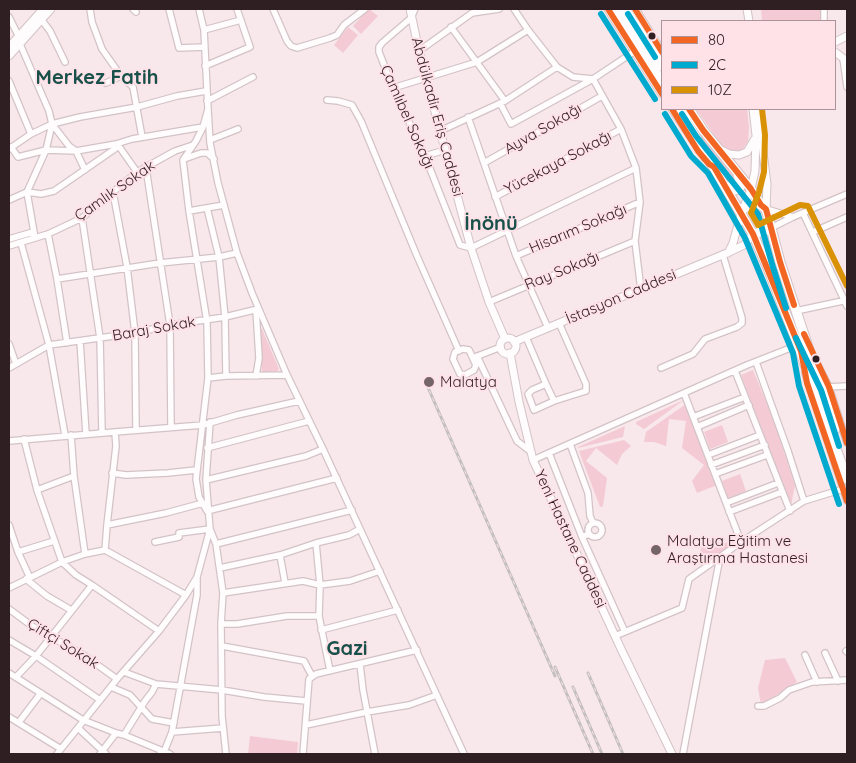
<!DOCTYPE html>
<meta charset="utf-8">
<style>
body{margin:0}
#map{position:relative;width:856px;height:763px;overflow:hidden;background:#f8e8ec;font-family:Quicksand,sans-serif}
canvas{display:block}
.frame{position:absolute;inset:0;border:10px solid #2f1e22;pointer-events:none}
.legend{position:absolute;left:661px;top:20px;width:175px;height:90px;box-sizing:border-box;background:#ffe1e8;border:1px solid #ac9399;margin:0;padding:6px 9px;list-style:none;font-size:15px;color:#2f1e22}
.legend li{display:flex;align-items:center;gap:10px;height:25px}
.legend b{width:25px;border:1px solid #ac9399}
</style>
<div id="map">
<canvas width="856" height="763"></canvas>
<div class="frame"></div>
<ul class="legend">
<li><b style="height:6px;background:#f26522"></b>80</li>
<li><b style="height:6px;background:#00a9ce"></b>2C</li>
<li><b style="height:6px;background:#d99205"></b>10Z</li>
</ul>
</div>
<script>
const g = document.querySelector('canvas').getContext('2d');
g.lineJoin = 'round';
function fill(path, color) {
  g.fillStyle = color;
  g.fill(path, 'evenodd');
}
function toPath(rows) {
  const path = new Path2D();
  for (const r of rows) {
    if (r.length === 3) {
      path.moveTo(r[0] + r[2], r[1]);
      path.arc(r[0], r[1], r[2], 0, 2 * Math.PI);
      continue;
    }
    path.moveTo(r[0], r[1]);
    for (let i = 2; i < r.length; i += 2) path.lineTo(r[i], r[i + 1]);
  }
  return path;
}
function strokePath(path, color, width, dash) {
  g.strokeStyle = color;
  g.lineWidth = width;
  g.lineCap = dash ? 'butt' : 'round';
  g.setLineDash(dash || []);
  g.stroke(path);
}
function drawText(font, color, halo, rows, align = 'center') {
  g.font = font + ' Quicksand,sans-serif';
  g.lineWidth = 4;
  g.setLineDash([]);
  g.textBaseline = 'middle';
  g.strokeStyle = halo;
  g.fillStyle = color;
  for (const [text, x, y, turn = 0] of rows) {
    g.save();
    g.translate(x, y);
    g.rotate((+turn || 0) * Math.PI / 180);
    g.textAlign = isNaN(turn) ? turn : align;
    if (halo) g.strokeText(text, 0, 0);
    g.fillText(text, 0, 0);
    g.restore();
  }
}
const green = toPath([
 [369,9,378,16,361,34,353,26],
 [761,9,820,9,821,21,762,21],
 [348,27,358,35,343,53,334,45],
 [683,109,687,109,737,178,731,187],
 [696,109,747,109,749,127,748,141,743,149,736,151,728,150,720,143],
 [260,329,262,329,279,369,275,374,262,374],
 [753,370,773,418,795,486,791,505,741,375],
 [684,400,644,429,636,424,636,422],
 [686,404,717,485,697,493,692,481,704,465,682,448,686,421,669,419,666,446,654,442,644,442,646,432],
 [722,425,728,442,710,449,704,432],
 [625,426,623,437,578,448,578,447],
 [624,440,631,446,622,454,617,465,596,448,586,461,607,478,603,506,600,507,579,451],
 [740,474,746,491,728,498,722,481],
 [736,539,738,542,706,564,700,553,702,544,712,540,715,547],
 [785,658,797,682,761,705,758,688,765,660],
 [250,736,298,742,297,754,248,754]
]);
const minor = toPath([
 [90,9,92,22,102,49,121,76,133,87,142,137],
 [133,9,136,12],
 [169,9,179,48,204,47],
 [199,9,204,30,208,109,203,127,196,141,183,160,189,211,207,322,208,378,196,479,199,497,207,511],
 [273,9,287,41,291,46,297,48,330,38,337,35,344,25,365,9],
 [415,9,411,18,382,43,379,47,379,52,393,88,425,156,460,245,471,248,636,168],
 [514,9,528,30,557,67,573,77,593,79,621,129,636,168,640,202,635,241,641,290],
 [824,9,824,21],
 [9,17,18,35],
 [41,19,50,31,65,62],
 [451,27,505,101],
 [204,30,241,20],
 [20,44,49,111,52,124,46,150,27,192,35,238],
 [419,51,472,13,499,9],
 [843,58,847,87],
 [205,66,250,47,237,9],
 [9,81,31,134],
 [106,83,121,76],
 [393,88,477,62,528,30],
 [327,100,338,101,352,105,361,121,417,256,459,351],
 [207,101,253,77],
 [500,103,511,124,593,79,635,51],
 [208,109,210,143,218,183,237,253,252,293,287,375,323,449,464,754],
 [468,117,516,256,548,328],
 [52,124,69,146,76,151,85,170],
 [440,131,505,101,557,67],
 [210,140,238,129],
 [118,145,137,172],
 [11,147,18,157,46,150,76,151,116,144,132,139,203,127],
 [9,149,31,134,52,124,80,117,137,107,177,96,206,91],
 [425,156,445,150],
 [184,159,201,153,207,153,214,159],
 [484,163,602,96],
 [146,168,170,325,171,427],
 [113,192,127,267,135,333,136,430],
 [495,197,621,129],
 [9,200,27,192,41,194,54,191,119,146],
 [207,208,219,257,225,317,226,376],
 [766,209,793,217],
 [189,211,224,205],
 [803,213,847,306],
 [82,218,100,338,102,432],
 [769,229,793,217,847,194],
 [813,232,847,217],
 [48,234,57,279,160,263,219,257,237,253],
 [9,239,33,232],
 [21,243,49,345,135,333,170,325,225,317,258,309],
 [9,246,48,234,82,218,137,172,175,151,193,145],
 [516,256,640,202],
 [57,279,67,343],
 [489,302,635,241],
 [796,311,847,300],
 [526,337,546,384,532,390,528,394,534,410,554,401,586,391,586,384,559,323],
 [80,341,86,434],
 [9,344,16,364],
 [463,349,469,350,476,365,474,370,465,375,460,374,453,359,455,352,463,349],
 [477,356,517,441,530,451],
 [475,357,501,347],
 [816,361,829,387,847,443],
 [756,362,788,451,804,501],
 [9,368,49,345,65,435],
 [661,368,693,354,705,339,737,327,742,323,742,318,723,255],
 [735,371,790,511],
 [805,373,847,501],
 [256,376,259,358,256,310],
 [208,378,226,376,287,375],
 [546,384,554,401],
 [827,387,847,386],
 [684,393,741,542],
 [693,417,745,397],
 [697,427,749,405],
 [9,441,115,432],
 [570,444,588,493,590,516,593,523],
 [207,448,309,421],
 [549,453,582,537,589,534],
 [708,455,760,435],
 [533,460,747,365,798,345],
 [711,465,765,445],
 [112,473,126,475,168,473,196,470],
 [715,474,767,455],
 [74,476,85,554],
 [206,480,306,456,323,449],
 [37,490,74,476,71,435],
 [726,503,778,483],
 [207,511,337,478],
 [729,512,782,492],
 [595,530,7],
 [9,525,18,552,30,578],
 [107,525,166,513,203,503],
 [360,529,349,535,316,543,320,585,350,581,380,571],
 [582,537,625,632],
 [155,542,179,537,179,533,210,529,216,544,223,593,221,624,222,716,226,754],
 [216,544,352,510],
 [105,550,107,525,116,446,115,432,203,425,237,415,299,401],
 [18,552,54,541],
 [280,555,285,583],
 [220,568,280,555,316,543],
 [26,579,47,596,71,610],
 [92,585,159,631],
 [9,588,62,562,85,554,105,550,186,595],
 [223,593,303,581,320,585,319,616],
 [9,609,32,626,85,656,117,679],
 [221,624,237,624,287,616,319,616,330,671],
 [321,630,398,610],
 [615,636,682,608,689,579,741,542,804,501,843,489],
 [9,640,36,656,100,700],
 [222,646,304,661,312,676],
 [846,651,847,652],
 [825,653,838,681],
 [805,655,817,682],
 [360,664,363,690,375,754],
 [124,672,156,684,222,690,264,697,306,701],
 [9,673,83,720,116,733,124,735,170,754],
 [16,677,36,656,92,585,76,575,62,562,37,490,24,439],
 [111,687,130,695,152,719,174,723],
 [758,706,764,706,780,698,789,690,812,682,847,680],
 [9,717,61,749],
 [19,722,41,693],
 [306,725,367,712,409,705,437,695],
 [78,728,106,754],
 [172,732,223,728],
 [124,735,145,701,152,692,156,684],
 [57,754,117,679,159,631,186,595,197,577,210,529,206,480,210,422],
 [100,754,116,733],
 [160,754,164,752,172,732,197,595,197,577],
 [303,754,309,679,316,674,417,650],
 [683,754,720,557]
]);
const major = toPath([
 [410,9,419,51,471,248,489,302,505,339],
 [608,9,662,94],
 [635,9,662,52],
 [747,9,749,21],
 [835,42,847,36],
 [9,47,43,9],
 [835,52,847,61],
 [9,56,51,9],
 [672,109,705,158],
 [758,112,767,184,766,209],
 [721,150,729,154,739,155,747,152,754,140],
 [743,209,751,189,755,171,756,135,753,109],
 [728,253,733,243,741,214],
 [508,346,8],
 [514,342,727,253,744,245,753,234],
 [510,353,519,402,533,460,622,651,672,754]
]);
const highway = toPath([
 [616,9,662,82],
 [625,9,662,66],
 [679,109,753,234,768,268,798,345,847,479],
 [689,109,703,130,751,189,761,205],
 [724,185,734,190,739,189,741,185,738,175],
 [741,214,743,209,752,204,761,205,766,209,780,262,835,429],
 [753,234,765,231,770,223]
]);
const rail = toPath([
 [426,383,555,676],
 [555,667,593,754],
 [588,673,623,754],
 [573,687,602,754]
]);
const bus1 = toPath([
 [608,9,662,94],
 [635,9,662,52],
 [672,109,698,151,709,164,714,167,753,234,801,351,807,383,847,501],
 [689,109,703,130,751,189,761,205,766,209,780,262,794,305],
 [804,334,829,387,847,443]
]);
const bus2 = toPath([
 [601,14,655,99],
 [628,14,655,57],
 [665,114,691,156,708,173,745,238,793,353,799,386,839,504],
 [682,114,696,136,758,214,772,264,786,308],
 [796,338,821,390,839,446]
]);
const bus3 = toPath([
 [762,109,765,135,764,172,759,192,751,213,758,225,800,205,808,206,847,286]
]);
const markers = [
 [652,36,4.5,"#2f1e22"],
 [816,359,4.5,"#2f1e22"],
 [429,382,6,"#756569"],
 [656,550,6,"#756569"]
];
const streetNames = [
 ["Çamlıbel Sokağı",407,117,66],
 ["Abdülkadir Eriş Caddesi",437,117,75],
 ["Ayva Sokağı",543,129,-30],
 ["Yücekaya Sokağı",558,163,-28],
 ["Çamlık Sokak",115,191,-35],
 ["Hisarım Sokağı",578,229,-23],
 ["Ray Sokağı",562,271,-22],
 ["İstasyon Caddesi",621,297,-23],
 ["Baraj Sokak",154,329,-10],
 ["Yeni Hastane Caddesi",570,539,65],
 ["Çiftçi Sokak",63,644,32]
];
const poiNames = [
 ["Malatya",440,382],
 ["Malatya Eğitim ve",667,541],
 ["Araştırma Hastanesi",667,558]
];
const districtNames = [
 ["Merkez Fatih",97,78],
 ["İnönü",491,224],
 ["Gazi",347,649]
];
fill(green, '#f4cad4');
strokePath(minor, '#d3c3c7', 8);
strokePath(major, '#d3c3c7', 9);
strokePath(highway, '#d3c3c7', 11);
strokePath(minor, '#fefcfc', 5.5);
strokePath(major, '#fefcfc', 7);
strokePath(highway, '#fefcfc', 9);
strokePath(rail, '#c3bfc0', 3);
strokePath(rail, '#ffe1e8', 1, [4]);
strokePath(bus1, '#f26522', 6);
strokePath(bus2, '#00a9ce', 6);
strokePath(bus3, '#d99205', 6);
for (const [x, y, r, color] of markers) {
  const dot = new Path2D();
  dot.arc(x, y, r, 0, 2 * Math.PI);
  g.fillStyle = color;
  g.fill(dot);
  strokePath(dot, '#ffe1e8', 2);
}
drawText('15px', '#2f1e22', '#ffe1e8', streetNames);
drawText('15px', '#2f1e22', '#ffe1e8', poiNames, 'left');
drawText('bold 20px', '#175149', '#ffe1e8', districtNames);
</script>
